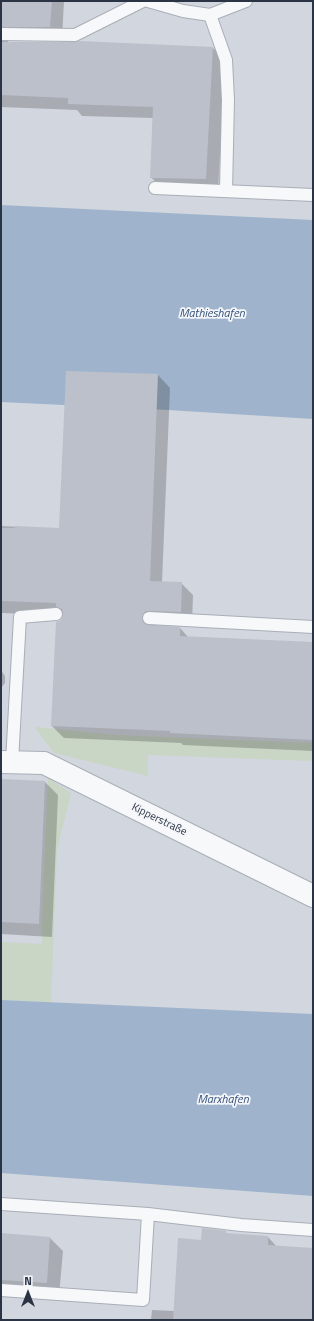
<!DOCTYPE html>
<meta charset="utf-8">
<style>
body{margin:0}
#map{position:relative;width:314px;height:1321px;overflow:hidden;background:#e4e7ec;font-family:"Titillium Web",sans-serif}
canvas{display:block}
.frame{position:absolute;inset:0;border:2px solid #2b3445;pointer-events:none}
.north{position:absolute;left:8px;top:1273px;width:40px;height:40px;-webkit-text-stroke:3px #f4f6f9;paint-order:stroke;rotate:0deg;font-size:11px;font-weight:700;line-height:16px;text-align:center;color:#2b3445}
.north::after{content:'';display:block;margin:auto;width:14px;height:18px;background:#2b3445;clip-path:polygon(50% 0,100% 100%,50% 72%,0 100%)}
</style>
<div id="map">
<canvas width="314" height="1321"></canvas>
<div class="frame"></div>
<div class="north">N</div>
</div>
<script>
const g = document.querySelector('canvas').getContext('2d');
g.lineJoin = 'round';
function fill(path, color) {
  g.fillStyle = color;
  g.fill(path, 'evenodd');
}
function toPath(rows) {
  const path = new Path2D();
  for (const r of rows) {
    path.moveTo(r[0], r[1]);
    for (let i = 2; i < r.length; i += 2) path.lineTo(r[i], r[i + 1]);
  }
  return path;
}
function strokePath(path, color, width, dash) {
  g.strokeStyle = color;
  g.lineWidth = width;
  g.lineCap = dash ? 'butt' : 'round';
  g.setLineDash(dash || []);
  g.stroke(path);
}
function drawText(font, color, halo, rows, align = 'center') {
  g.font = font + ' "Titillium Web",sans-serif';
  g.lineWidth = 3.5;
  g.setLineDash([]);
  g.textBaseline = 'middle';
  g.strokeStyle = halo;
  g.fillStyle = color;
  for (const [text, x, y, turn = 0] of rows) {
    g.save();
    g.translate(x, y);
    g.rotate((+turn || 0) * Math.PI / 180);
    g.textAlign = isNaN(turn) ? turn : align;
    if (halo) g.strokeText(text, 0, 0);
    g.fillText(text, 0, 0);
    g.restore();
  }
}
const built = toPath([
 [1,1,313,1,313,1320,1,1320]
]);
const green = toPath([
 [36,727,115,735,313,743,313,761,148,755,148,776,54,753,37,731],
 [48,778,71,793,57,850,51,1002,1,1000,1,942,42,944,42,923]
]);
const water = toPath([
 [1,205,313,220,313,419,168,410,1,402],
 [1,1000,313,1014,313,1196,1,1173]
]);
const shadow = toPath([
 [1,1,64,1,62,39,9,40,7,43,213,48,225,60,218,191,163,190,151,177,153,118,82,116,77,110,1,107],
 [67,372,158,375,170,388,162,582,181,583,193,595,192,624,158,623,156,627,180,628,188,637,313,643,313,751,183,745,181,743,64,738,52,726,61,621,64,615,1,613,1,526,60,529],
 [1,670,5,676,5,683,1,688],
 [1,780,45,782,58,795,52,937,1,934],
 [225,1232,228,1234,268,1237,277,1247,313,1249,313,1320,151,1320,152,1310,174,1311,202,1241],
 [1,1234,50,1238,63,1251,59,1296,1,1291]
]);
const building = toPath([
 [1,1,52,1,50,27,1,27],
 [80,41,213,47,206,179,150,178,153,107,68,104,68,98,1,95,1,42,75,42],
 [66,371,158,374,150,581,182,582,181,612,146,611,142,617,143,622,149,625,180,627,180,636,313,642,313,740,170,733,170,731,51,726,56,622,61,620,63,613,62,609,56,607,56,603,1,601,1,528,15,528,15,526,59,528],
 [1,779,45,781,39,924,1,922],
 [202,1228,226,1231,226,1233,268,1236,268,1245,313,1248,313,1320,173,1320,178,1238,201,1240],
 [1,1233,50,1237,47,1283,1,1280]
]);
const lane = toPath([
 [148,1,183,11,210,15,246,1],
 [210,15,226,60,228,100,226,191],
 [1,34,75,35,143,1],
 [155,188,313,195],
 [149,618,313,627],
 [12,762,20,617,56,614],
 [1,1204,148,1214,241,1225,313,1230],
 [1,1290,143,1300,148,1214]
]);
const street = toPath([
 [1,762,44,763,313,896]
]);
const streetNames = [
 ["Kipperstraße",159,820,26]
];
const waterNames = [
 ["Mathieshafen",212,314],
 ["Marxhafen",223,1100]
];
fill(built, '#d2d6de');
fill(green, '#c9d6c5');
fill(water, '#9fb4cc');
fill(shadow, '#0003');
fill(building, '#bbc0ca');
strokePath(lane, '#a9aeb7', 14);
strokePath(street, '#a9aeb7', 24);
strokePath(lane, '#f7f8fa', 12);
strokePath(street, '#f7f8fa', 22);
drawText('11px', '#2b3445', '#f4f6f9', streetNames);
drawText('italic 12px', '#34527a', '#f4f6f9', waterNames);
</script>
